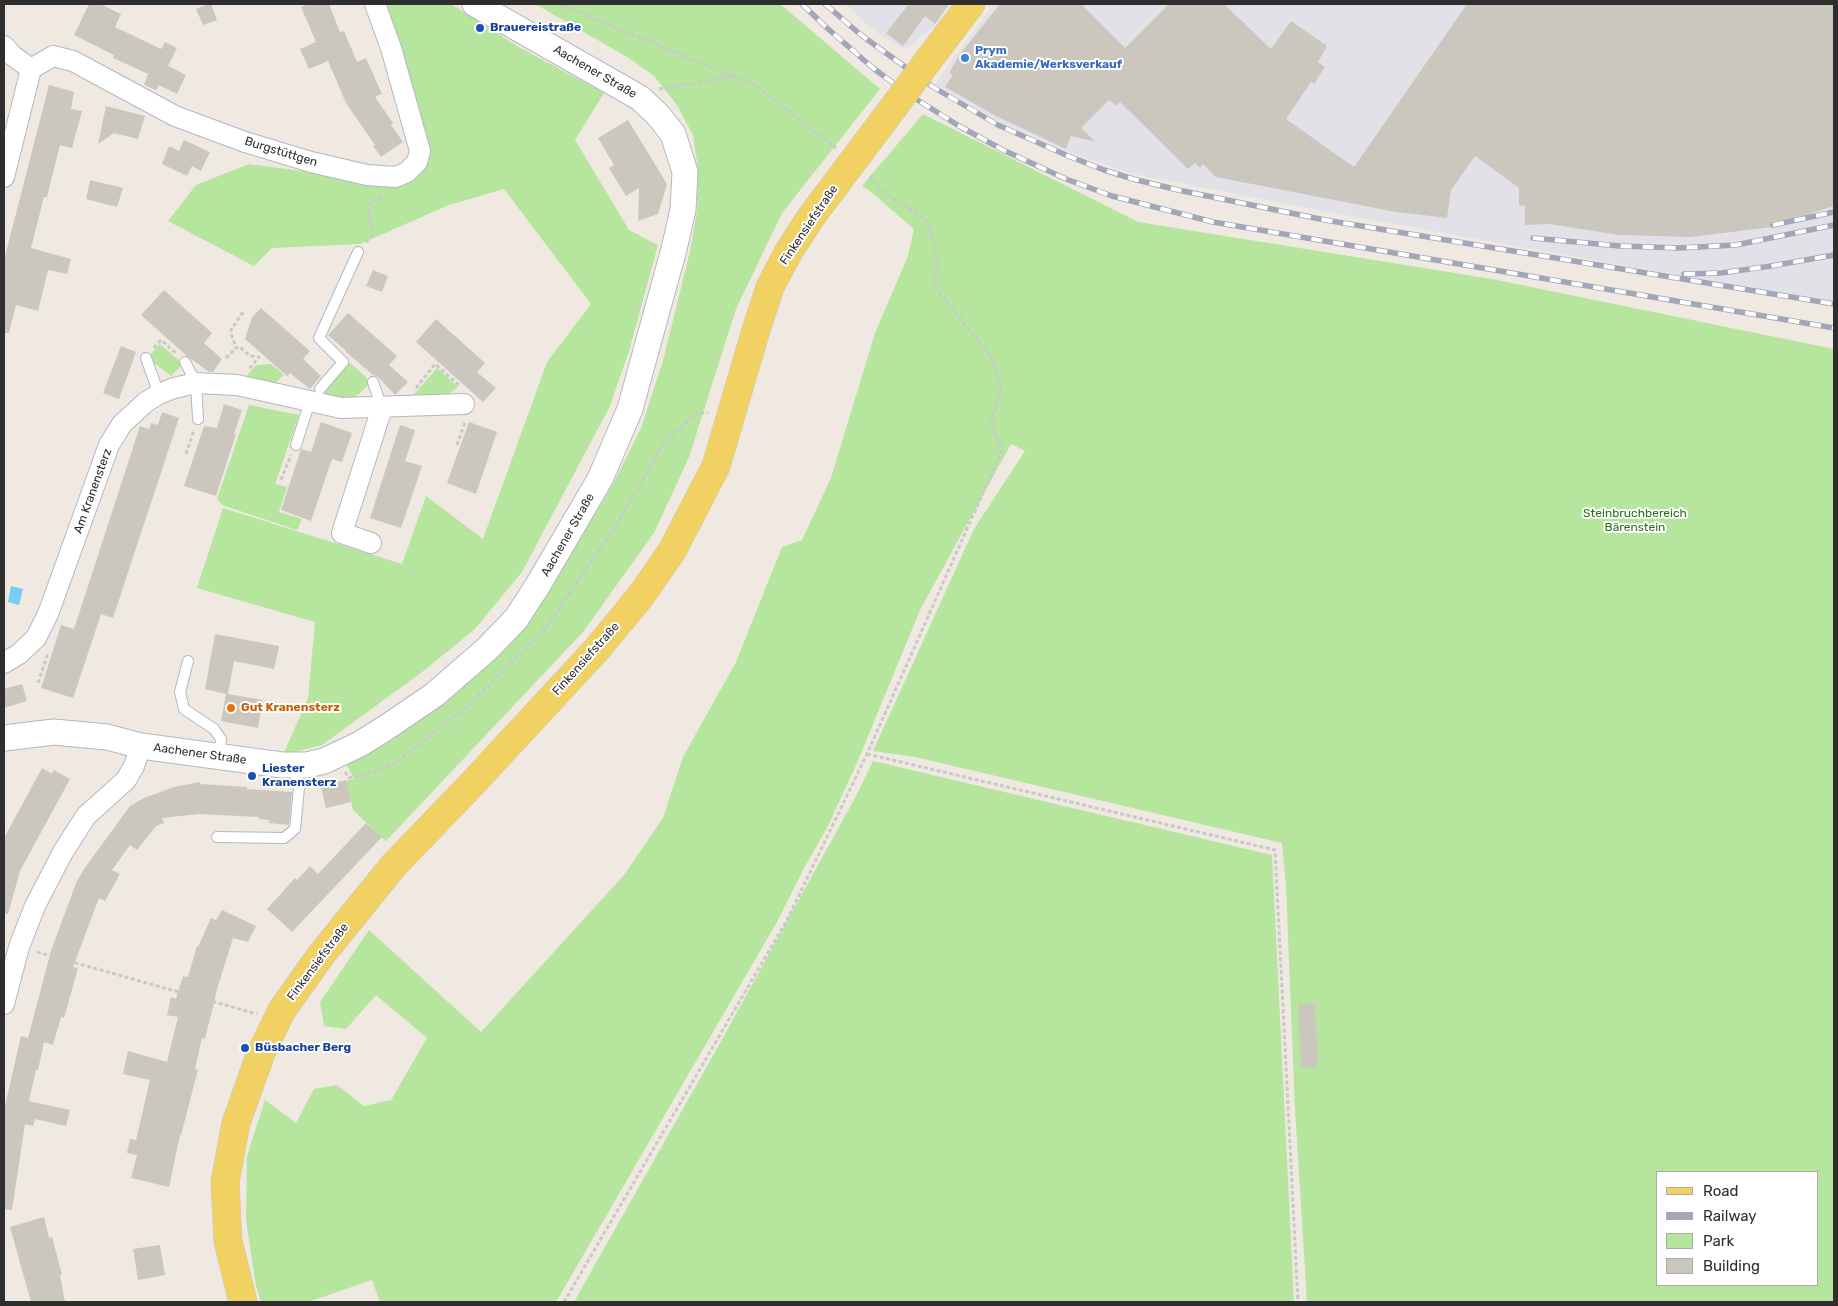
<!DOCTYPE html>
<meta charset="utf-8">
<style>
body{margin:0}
#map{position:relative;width:1838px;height:1306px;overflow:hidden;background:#efe9e1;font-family:Rubik,sans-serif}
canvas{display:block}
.frame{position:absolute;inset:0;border:5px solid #2e2e2e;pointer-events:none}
.legend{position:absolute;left:1656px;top:1171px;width:162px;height:115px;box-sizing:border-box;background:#fff;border:1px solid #ababab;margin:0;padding:6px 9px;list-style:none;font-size:15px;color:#2e2e2e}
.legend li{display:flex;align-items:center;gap:10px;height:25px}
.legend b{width:25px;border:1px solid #ababab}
</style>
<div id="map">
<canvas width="1838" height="1306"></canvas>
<div class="frame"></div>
<ul class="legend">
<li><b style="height:6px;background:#f2d163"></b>Road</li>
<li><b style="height:6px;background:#a3a6b8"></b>Railway</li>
<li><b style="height:14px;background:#b6e59e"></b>Park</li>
<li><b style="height:14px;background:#cbc7bf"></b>Building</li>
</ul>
</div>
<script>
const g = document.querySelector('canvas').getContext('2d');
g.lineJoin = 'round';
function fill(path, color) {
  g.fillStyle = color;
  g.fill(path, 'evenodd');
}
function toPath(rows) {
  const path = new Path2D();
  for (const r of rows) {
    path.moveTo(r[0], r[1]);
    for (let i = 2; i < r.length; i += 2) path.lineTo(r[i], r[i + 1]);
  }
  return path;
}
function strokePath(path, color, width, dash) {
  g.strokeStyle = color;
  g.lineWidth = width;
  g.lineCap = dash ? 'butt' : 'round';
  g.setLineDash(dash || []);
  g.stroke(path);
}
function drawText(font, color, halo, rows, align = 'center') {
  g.font = font + ' Rubik,sans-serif';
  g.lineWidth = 4;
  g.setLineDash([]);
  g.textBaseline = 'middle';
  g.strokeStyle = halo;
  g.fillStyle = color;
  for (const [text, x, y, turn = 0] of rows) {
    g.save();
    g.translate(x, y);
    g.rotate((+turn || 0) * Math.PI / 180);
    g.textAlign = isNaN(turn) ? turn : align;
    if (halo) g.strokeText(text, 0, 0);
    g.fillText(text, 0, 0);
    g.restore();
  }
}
const industrial = toPath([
 [845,4,951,4,934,27,905,50,869,27],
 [994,4,1834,4,1834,306,1714,282,1328,212,1134,174,1068,152,1002,123,935,84]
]);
const green = toPath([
 [385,4,451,4,517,46,604,93,575,140,629,230,658,245,629,351,610,406,522,572,474,630,422,672,322,745,283,755,308,698,315,622,197,588,223,508,402,564,426,496,483,539,547,362,591,304,504,189,449,205,360,244,272,248,254,266,168,221,196,185,249,164,317,173,367,185,396,183,426,167,429,150],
 [535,4,780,4,880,89,782,213,736,309,689,457,654,533,583,632,386,841,353,810,346,781,354,779,346,763,547,594,613,484,641,428,663,361,690,251,697,212,698,169,693,135,677,105,654,76,629,58],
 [923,114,1138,222,1492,279,1834,349,1834,1302,1307,1302,1295,1109,1286,886,1282,843,915,757,873,751,974,529,1025,451,1011,444,920,610,857,763,827,828,804,868,777,922,556,1302,380,1302,372,1280,308,1302,261,1302,256,1286,246,1220,247,1156,265,1100,296,1123,314,1089,337,1085,364,1106,391,1100,427,1038,376,995,346,1029,324,1026,320,1002,369,930,481,1032,624,875,663,818,683,757,736,662,782,547,802,540,831,478,875,333,908,256,914,229,870,191,862,186],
 [1657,1172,1817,1172,1817,1285,1657,1285],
 [160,344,183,364,171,376,147,358],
 [349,362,371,382,359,394,346,402,318,397],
 [271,364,284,375,271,387,242,381,256,365],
 [437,368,458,387,445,397,409,400],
 [249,405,299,415,275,484,287,487,279,512,302,519,297,530,222,505,217,499],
 [873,761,1272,855,1294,1302,574,1302,720,1043,856,796]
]);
const water = toPath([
 [11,586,23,589,19,605,8,602]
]);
const building = toPath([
 [89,4,100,4,121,14,115,27,161,49,165,42,177,48,168,66,186,75,177,94,159,85,156,90,144,85,148,74,113,58,114,55,74,35],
 [209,4,211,4,217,20,203,25,196,9],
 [309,4,329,4,340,32,344,31,357,62,366,58,382,94,375,97,393,123,391,125,403,142,381,157,373,146,375,145,346,103,328,61,309,69,300,49,316,42,301,7],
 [907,4,949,4,935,24,925,16,903,46,886,33,908,5],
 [1000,4,1081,4,1125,48,1169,4,1224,4,1271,49,1291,21,1327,46,1318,62,1325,67,1314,84,1311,82,1286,119,1354,167,1467,4,1834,4,1834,206,1806,215,1772,222,1773,227,1690,237,1619,235,1549,224,1525,225,1525,206,1519,205,1519,188,1475,156,1451,190,1447,218,1396,212,1216,177,1203,164,1200,168,1195,163,1188,169,1120,102,1116,106,1109,100,1081,128,1096,142,1071,136,1066,149,996,116,945,87,953,75,949,73,960,54],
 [49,85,74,92,71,109,82,111,72,148,60,145,47,197,44,197,31,248,71,259,67,274,48,270,38,311,16,305,9,333,4,333,4,260],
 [106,106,145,116,138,139,114,133,98,144],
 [628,120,667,184,658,214,638,221,639,188,626,196,609,168,614,165,598,138],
 [184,140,210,152,201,171,192,166,187,176,162,164,169,146,179,151],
 [90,180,123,188,117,207,86,199],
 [373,270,388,276,382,292,366,286],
 [164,290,212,333,204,343,222,359,213,372,209,372,187,356,141,315],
 [261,308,310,351,303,359,321,376,310,389,290,373,287,376,245,339,252,317],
 [348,313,397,356,389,365,408,382,396,394,394,394,378,377,373,375,345,351,346,348,345,350,328,335],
 [436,319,485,363,477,372,496,388,483,402,416,342],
 [121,346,136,352,119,399,103,393],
 [224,404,242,410,234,434,236,434,216,496,184,486,204,426,217,428],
 [162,412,179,418,113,618,101,614,73,698,41,688,61,625,74,629,140,426,149,429,151,423,158,425],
 [321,422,352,433,342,462,332,459,311,521,281,510,301,449,311,452],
 [469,422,497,432,476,494,447,483],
 [400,425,415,430,405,461,422,466,401,528,370,518],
 [215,634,279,646,274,669,234,661,228,694,263,700,258,728,221,721,226,694,205,689],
 [22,684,27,701,4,708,4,689],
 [42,768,52,774,54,770,70,779,20,871,8,914,4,914,4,838],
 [346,780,351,802,326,808,321,787],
 [200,782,200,784,247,787,247,789,292,792,289,825,269,823,269,820,258,819,259,817,199,814,162,818,164,823,156,826,137,850,130,845,112,870,120,874,105,901,99,898,73,967,78,968,64,1018,61,1017,53,1045,44,1042,38,1070,36,1070,29,1101,70,1110,66,1126,35,1119,33,1126,25,1124,12,1210,4,1209,4,1110,21,1036,28,1038,51,951,76,883,84,869,130,806,144,798,174,787],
 [366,823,382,837,292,932,267,909,295,878,297,880,310,866,318,874],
 [222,910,256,926,248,942,233,938,218,986,205,1039,202,1038,195,1069,198,1070,181,1135,180,1135,169,1187,131,1178,137,1155,127,1153,130,1139,136,1140,150,1080,123,1074,128,1051,167,1062,178,1017,167,1015,171,997,176,999,183,976,188,977,197,946,198,947,211,918,216,920],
 [1315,1003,1318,1067,1301,1068,1298,1004],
 [44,1217,49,1238,52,1237,62,1274,60,1275,65,1302,31,1302,10,1227],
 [160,1245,165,1275,138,1280,133,1249]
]);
const path = toPath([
 [559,4,756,86,836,148],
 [659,89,732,77],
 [366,242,371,236,372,229,368,206,372,201,385,196],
 [243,312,231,330,231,333,236,348,240,347,250,356,259,357,249,369],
 [154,348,161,340,177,354],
 [226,358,236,348],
 [416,388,435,364,459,385],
 [457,445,465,422],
 [186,454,194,430],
 [281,480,291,455],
 [38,683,47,656,44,654],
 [867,754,1275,850,1298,1302],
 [345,772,349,778,383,769,394,764,467,707,546,628,621,517,663,444,696,413,708,413],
 [37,952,257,1014],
 [564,1302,787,920,867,754,1002,450,991,424,1002,387,991,357,933,284,938,264,928,221,882,191,870,176]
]);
const service = toPath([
 [146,358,159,394],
 [185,362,196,383,198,419],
 [373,382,382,408],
 [320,389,343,362,319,338,358,252],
 [296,445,310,401],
 [188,661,180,692,184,709,214,729,221,739,219,756],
 [217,837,284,838,295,829,299,788,295,765]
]);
const minor = toPath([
 [4,46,13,56,31,69,53,56,73,61,175,116,245,142,311,162,367,175,396,177,407,172,417,162,420,151,391,48,375,4],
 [4,177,31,69],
 [371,543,342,533,382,408],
 [4,663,19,654,36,638,48,614,109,445,122,424,146,402,159,394,174,388,196,383,237,385,341,408,464,404],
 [4,1004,19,947,35,906,63,852,86,816,126,780,134,766,141,746]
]);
const tertiary = toPath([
 [4,738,54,732,107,737,141,746,282,765,307,765,324,761,360,744,387,727,434,695,487,649,516,619,538,585,600,479,630,409,674,249,683,210,685,172,673,134,658,115,640,98,475,4]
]);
const primary = toPath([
 [930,58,971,4],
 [243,1302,228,1241,225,1182,236,1123,261,1053,282,1010,321,955,394,865,471,785,597,649,640,597,672,551,716,466,756,330,770,287,789,251,811,217,896,104]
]);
const rail = toPath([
 [802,4,827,28,873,68,908,94,959,126,1003,150,1066,179,1112,196,1213,222,1834,328],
 [825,4,861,35,933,87,998,125,1066,155,1104,170,1133,179,1178,190,1325,220,1834,304],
 [1773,225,1834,212],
 [1533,238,1620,246,1678,248,1736,245,1834,225],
 [1684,274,1721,273,1771,266,1834,255]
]);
const primaryBridge = toPath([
 [896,104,930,58]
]);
const markers = [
 [480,28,5,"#1a4fb4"],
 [965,58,5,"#3f7fe0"],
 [231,708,5,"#e8710a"],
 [252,776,5,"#1a4fb4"],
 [245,1048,5,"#1a4fb4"]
];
const transitNames = [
 ["Brauereistraße",490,28],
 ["Liester",262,769],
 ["Kranensterz",262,783],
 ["Büsbacher Berg",255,1048]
];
const shopNames = [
 ["Prym",975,51],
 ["Akademie/Werksverkauf",975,65]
];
const streetNames = [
 ["Aachener Straße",595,72,30],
 ["Burgstüttgen",281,152,17],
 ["Finkensiefstraße",809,225,-56],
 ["Am Kranensterz",93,491,-70],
 ["Aachener Straße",568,535,-60],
 ["Finkensiefstraße",586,659,-48],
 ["Aachener Straße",200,754,8],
 ["Finkensiefstraße",318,962,-53]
];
const parkNames = [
 ["Steinbruchbereich",1635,514],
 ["Bärenstein",1635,528]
];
const foodNames = [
 ["Gut Kranensterz",241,708]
];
fill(industrial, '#e3e1e8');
fill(green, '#b6e59e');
fill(water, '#75cff0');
fill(building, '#cbc7bf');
strokePath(service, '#b4b7c1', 12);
strokePath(minor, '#b4b7c1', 22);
strokePath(tertiary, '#b4b7c1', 27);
strokePath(primary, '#c9c9c9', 29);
strokePath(path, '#c9c9c9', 3, [4, 2.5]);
strokePath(service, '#fff', 10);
strokePath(minor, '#fff', 20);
strokePath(tertiary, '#fff', 25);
strokePath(primary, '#f2d163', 28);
strokePath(rail, '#a3a6b8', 5.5);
strokePath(rail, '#fff', 4, [11]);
strokePath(primaryBridge, '#c9c9c9', 29, []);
strokePath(primaryBridge, '#f2d163', 28);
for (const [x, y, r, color] of markers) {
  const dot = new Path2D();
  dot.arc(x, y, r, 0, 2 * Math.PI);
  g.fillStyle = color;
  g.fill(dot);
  strokePath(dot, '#fff', 2);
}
drawText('bold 12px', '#164399', '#fff', transitNames, 'left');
drawText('bold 12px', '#366cbe', '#fff', shopNames, 'left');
drawText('12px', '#2e2e2e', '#fff', streetNames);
drawText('12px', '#2c6e1b', '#fff', parkNames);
drawText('bold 12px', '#c56008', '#fff', foodNames, 'left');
</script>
